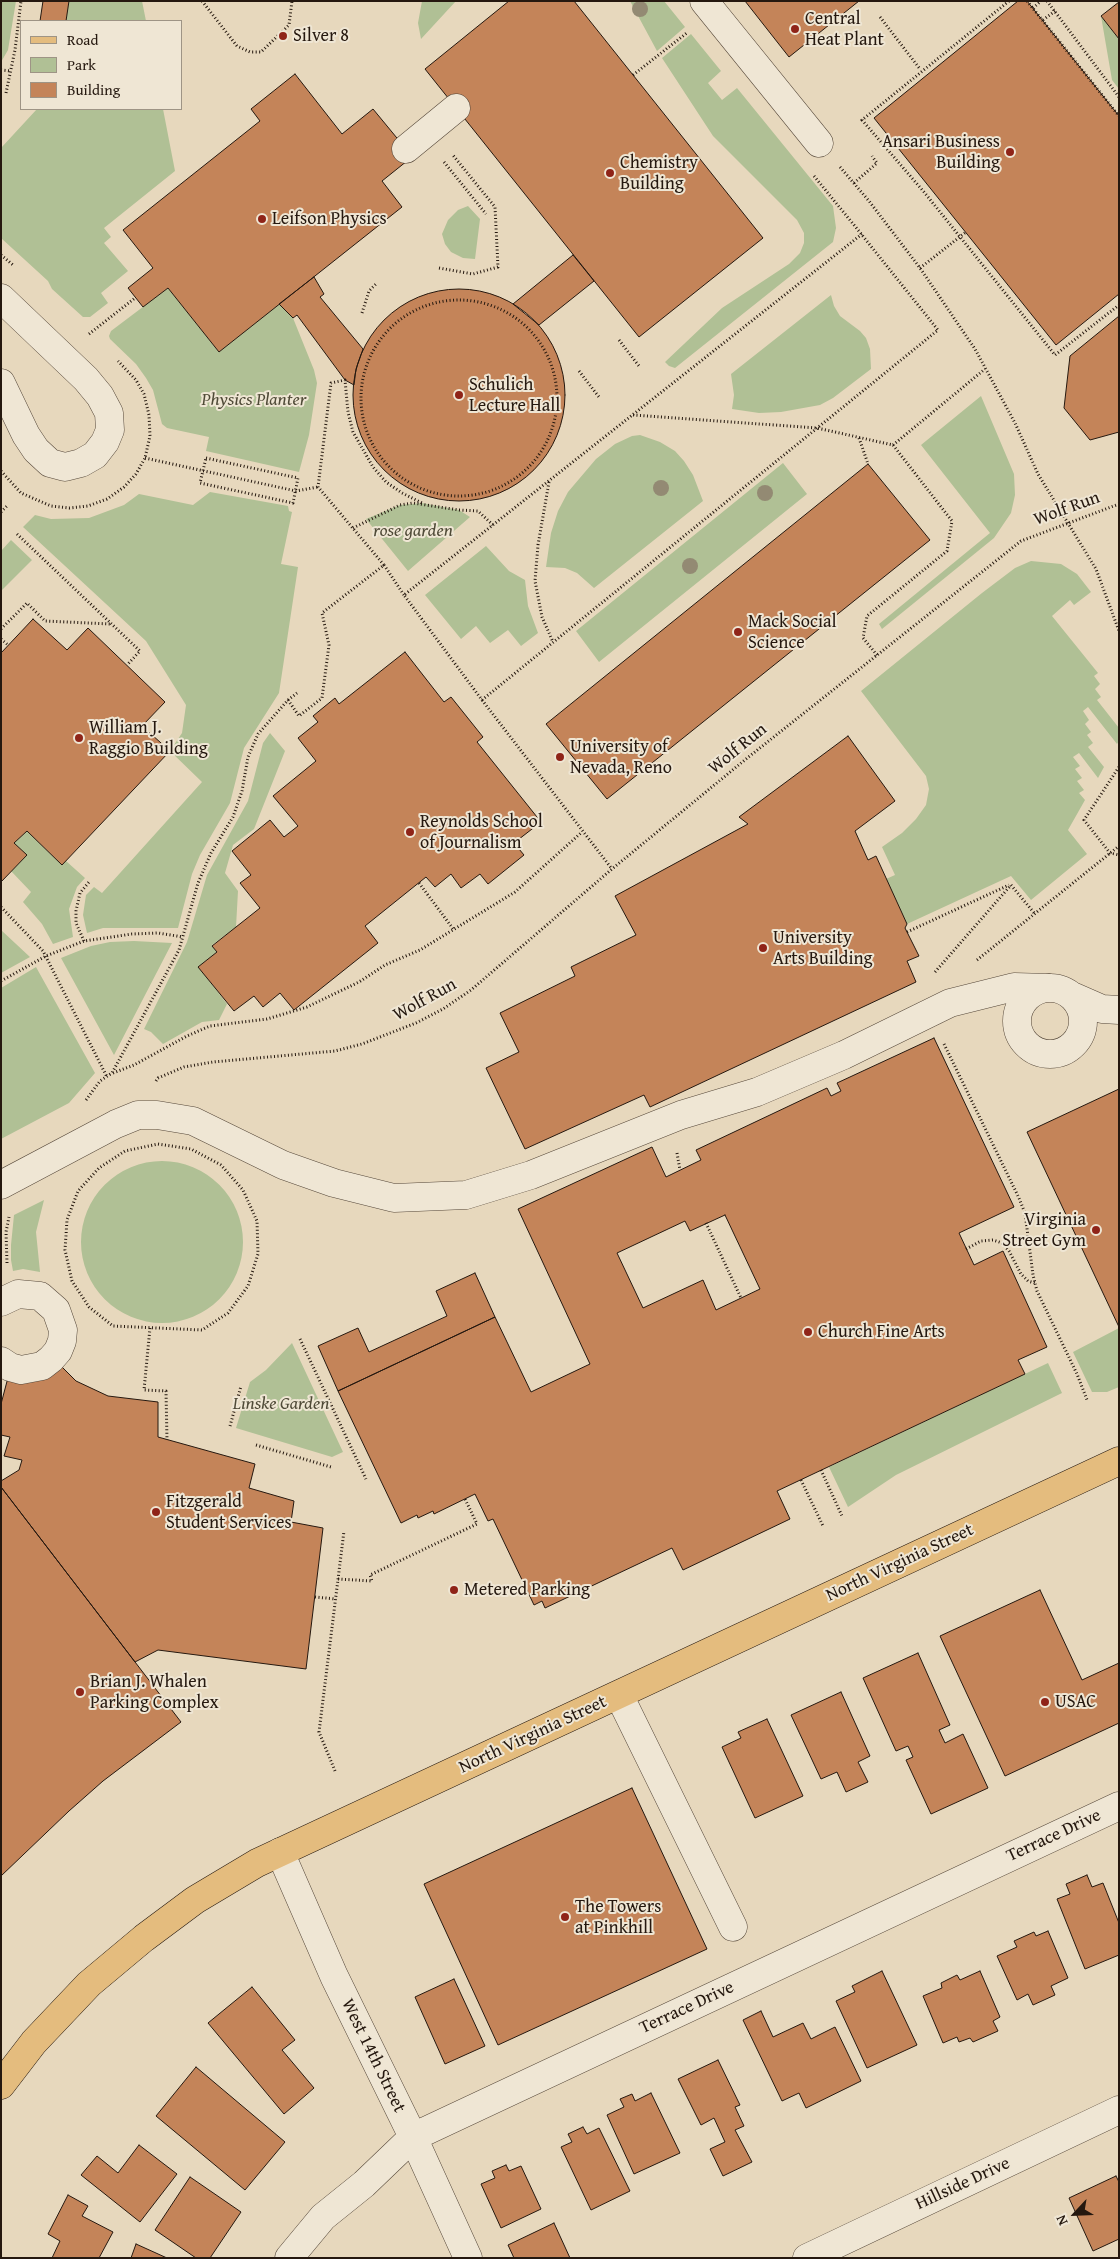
<!DOCTYPE html>
<style>
body{margin:0}
#map{position:relative;width:1120px;height:2259px;overflow:hidden;background:#e7d8bd;font-family:"Gentium Book Plus",serif}
canvas{display:block}
.frame{position:absolute;inset:0;border:2px solid #25180f;pointer-events:none}
.legend{position:absolute;left:20px;top:20px;width:162px;height:90px;box-sizing:border-box;background:#efe6d4;border:1px solid #9e9485;margin:0;padding:6px 9px;list-style:none;font-size:15px;color:#25180f}
.legend li{display:flex;align-items:center;gap:10px;height:25px}
.legend b{width:25px;border:1px solid #9e9485}
.north{position:absolute;left:1050px;top:2189px;width:50px;height:50px;-webkit-text-stroke:4px #efe6d4;paint-order:stroke;rotate:245deg;font-size:14px;font-weight:700;line-height:20px;text-align:center;color:#25180f}
.north::after{content:'';display:block;margin:auto;width:18px;height:22px;background:#25180f;clip-path:polygon(50% 0,100% 100%,50% 72%,0 100%)}
</style>
<div id="map">
<canvas width="1120" height="2259"></canvas>
<div class="frame"></div>
<ul class="legend">
<li><b style="height:6px;background:#e4bc7e"></b>Road</li>
<li><b style="height:14px;background:#b0c095"></b>Park</li>
<li><b style="height:14px;background:#c48459"></b>Building</li>
</ul>
<div class="north">N</div>
</div>
<script>
const g = document.querySelector('canvas').getContext('2d');
g.lineJoin = 'round';
function fill(path, color) {
  g.fillStyle = color;
  g.fill(path, 'evenodd');
}
function toPath(rows) {
  const path = new Path2D();
  for (const r of rows) {
    if (r.length === 3) {
      path.moveTo(r[0] + r[2], r[1]);
      path.arc(r[0], r[1], r[2], 0, 2 * Math.PI);
      continue;
    }
    path.moveTo(r[0], r[1]);
    for (let i = 2; i < r.length; i += 2) path.lineTo(r[i], r[i + 1]);
  }
  return path;
}
function strokePath(path, color, width, dash) {
  g.strokeStyle = color;
  g.lineWidth = width;
  g.lineCap = dash ? 'butt' : 'round';
  g.setLineDash(dash || []);
  g.stroke(path);
}
function drawText(font, color, halo, rows, align = 'center') {
  g.font = font + ' "Gentium Book Plus",serif';
  g.lineWidth = 4;
  g.setLineDash([]);
  g.textBaseline = 'middle';
  g.strokeStyle = halo;
  g.fillStyle = color;
  for (const [text, x, y, turn = 0] of rows) {
    g.save();
    g.translate(x, y);
    g.rotate((+turn || 0) * Math.PI / 180);
    g.textAlign = isNaN(turn) ? turn : align;
    if (halo) g.strokeText(text, 0, 0);
    g.fillText(text, 0, 0);
    g.restore();
  }
}
const green = toPath([
 [1,1,16,1,8,50,1,62],
 [69,1,142,1,146,21,66,21],
 [422,1,456,1,421,39,418,23],
 [630,1,664,1,685,27,657,51],
 [1101,16,1119,39,1119,89,1112,80],
 [691,34,721,71,708,83,722,100,737,88,833,206,836,228,833,242,675,368,669,366,665,362,722,308,789,264,800,253,804,243,804,233,797,220,713,136,662,58],
 [37,109,163,109,175,171,104,228,111,237,104,243,128,271,101,293,108,303,90,317,83,317,52,289,48,281,1,238,1,148],
 [468,206,480,219,475,259,463,258,451,252,445,244,442,234,448,220,458,210],
 [168,288,219,352,279,304,293,318,314,370,317,383,309,435,299,472,206,451,209,437,167,428,162,424,153,390,146,378,136,364,110,339,109,336,111,331],
 [831,295,834,306,840,316,860,331,866,338,870,349,871,369,833,398,820,405,781,412,759,413,732,409,734,395,731,374],
 [981,396,1014,474,1015,495,1011,513,994,538,882,629,879,624,990,533,921,445],
 [640,435,660,442,675,451,684,461,693,475,703,501,594,588,577,573,565,568,546,567,551,533,558,511,568,492,596,459,615,444,632,436],
 [783,463,807,494,599,662,576,631],
 [210,492,288,506,289,511,292,512,281,564,298,567,279,693,244,748,230,803,200,855,192,874,178,928,103,928,87,933,83,915,86,895,94,887,102,893,202,782,170,751,182,733,186,705,146,641,23,527,35,515,51,519,89,518,124,505,139,494,193,505],
 [422,503,459,510,470,517,408,571,366,519,400,505],
 [11,540,32,560,1,591,1,551],
 [486,546,509,571,525,580,528,606,538,633,521,646,508,630,490,643,476,626,461,639,425,595],
 [1031,561,1061,564,1077,574,1091,592,1074,605,1070,600,1052,616,1098,673,1094,676,1100,684,1095,689,1101,697,1097,700,1119,728,1119,741,1117,744,1088,707,1083,711,1089,720,1085,724,1091,732,1087,735,1093,743,1088,747,1104,767,1098,778,1079,753,1073,757,1080,766,1075,769,1082,778,1077,781,1084,790,1079,793,1085,800,1068,830,1087,854,1031,900,1011,876,907,924,886,879,895,875,882,847,902,833,916,819,926,805,929,789,926,776,861,691,982,593,1015,568],
 [270,733,285,751,254,829,233,845,225,873,238,891,236,927,212,945,217,952,199,967,227,1004,219,1020,202,1022,163,1044,151,1032,144,1029,187,942,207,875,248,801,263,743],
 [27,831,62,865,66,861,85,878,77,887,69,909,73,937,53,944,42,924,23,902,31,892,11,871,27,855,14,843],
 [1,930,30,957,1,973],
 [134,941,172,943,114,1055,61,958,91,946,110,942],
 [36,967,95,1073,69,1103,1,1139,1,988],
 [162,1242,81],
 [44,1200,36,1232,40,1272,23,1269,13,1271,11,1260,11,1245,14,1215],
 [1119,1328,1119,1387,1107,1392,1092,1392,1073,1352],
 [292,1343,343,1452,332,1457,236,1428,250,1382,266,1370],
 [1048,1363,1062,1393,896,1475,848,1507,829,1467]
]);
const building = toPath([
 [69,1,66,21,40,21,43,1,69,1],
 [509,1,574,1,763,238,639,337,425,69,509,1],
 [745,1,859,1,789,57,745,1],
 [1018,1,1027,1,1119,116,1119,294,1056,345,874,118,1018,1],
 [1119,2,1119,39,1101,16,1119,2],
 [295,74,342,134,373,109,406,149,412,157,382,181,402,207,219,352,168,288,143,307,128,288,153,268,123,230,260,121,251,109,295,74],
 [573,255,594,281,539,325,513,304,573,255],
 [314,277,324,294,320,297,363,349,356,369,354,385,345,380,297,315,293,318,279,304,314,277],
 [459,395,106],
 [1119,316,1119,432,1090,440,1064,408,1070,356,1119,316],
 [868,464,930,540,607,799,546,724,868,464],
 [33,619,67,650,88,628,165,702,142,726,170,751,62,865,27,831,14,843,27,855,1,882,1,653,33,619],
 [405,652,444,702,451,697,483,737,477,742,541,822,514,843,524,855,488,884,480,874,461,888,451,874,435,887,426,877,365,926,378,943,294,1010,280,993,263,1007,254,996,234,1011,198,967,217,952,212,946,260,908,240,883,251,875,232,851,270,820,284,837,298,826,273,796,316,761,298,738,318,722,313,716,335,698,339,704,405,652],
 [848,736,895,801,855,831,868,860,876,856,907,924,905,928,919,956,907,961,916,982,650,1107,644,1095,525,1149,486,1068,519,1052,500,1013,575,976,571,967,636,935,615,896,748,824,739,817,848,736],
 [934,1038,1014,1207,959,1233,974,1265,1003,1251,1047,1347,1018,1360,1025,1374,777,1491,790,1519,683,1570,672,1548,545,1608,542,1601,534,1605,493,1519,488,1521,475,1494,434,1514,433,1511,418,1518,417,1515,401,1523,338,1391,495,1317,531,1392,590,1364,518,1209,652,1147,666,1177,701,1160,696,1150,827,1088,831,1096,841,1091,837,1083,934,1038],
 [725,1215,760,1289,716,1310,703,1280,643,1308,617,1253,685,1221,690,1231,725,1215],
 [1119,1089,1119,1327,1027,1132,1119,1089],
 [475,1273,495,1317,338,1391,318,1346,358,1328,369,1352,447,1316,436,1291,475,1273],
 [56,1361,76,1381,108,1396,158,1402,158,1437,255,1464,249,1488,294,1501,291,1522,323,1528,306,1669,158,1650,135,1662,1,1487,1,1481,19,1470,22,1460,4,1456,10,1437,1,1435,1,1404,10,1370,56,1361],
 [1,1487,181,1722,103,1781,69,1811,1,1876,1,1487],
 [1040,1590,1082,1680,1119,1663,1119,1723,1005,1776,940,1636,1040,1590],
 [918,1653,950,1725,939,1730,945,1743,963,1734,988,1788,931,1814,906,1760,913,1757,908,1746,896,1751,863,1678,918,1653],
 [841,1692,870,1756,858,1762,868,1782,846,1792,837,1772,821,1779,791,1715,841,1692],
 [767,1719,803,1796,755,1818,722,1747,741,1738,738,1732,767,1719],
 [632,1788,707,1949,498,2045,424,1884,632,1788],
 [1087,1875,1092,1887,1103,1883,1119,1923,1119,1955,1085,1969,1057,1899,1070,1894,1066,1884,1087,1875],
 [1048,1931,1068,1978,1051,1986,1055,1995,1033,2005,1028,1994,1017,2000,997,1956,1017,1947,1014,1941,1034,1932,1036,1936,1048,1931],
 [882,1971,917,2045,867,2068,836,2001,855,1992,852,1986,882,1971],
 [980,1971,1000,2017,993,2021,998,2031,973,2042,970,2038,959,2042,957,2037,943,2043,923,1996,942,1988,941,1983,957,1975,960,1980,980,1971],
 [454,1979,485,2046,445,2064,415,1997,454,1979],
 [252,1987,295,2040,282,2050,314,2088,284,2114,208,2023,252,1987],
 [761,2011,773,2037,803,2023,811,2039,835,2027,861,2081,806,2108,799,2093,782,2101,743,2020,761,2011],
 [718,2060,740,2105,735,2107,744,2126,735,2130,752,2162,723,2176,710,2149,725,2142,714,2118,701,2125,678,2079,718,2060],
 [196,2067,285,2142,245,2190,156,2116,196,2067],
 [651,2093,680,2153,634,2174,607,2115,624,2107,620,2099,632,2094,635,2101,651,2093],
 [583,2127,587,2134,599,2128,630,2191,591,2210,561,2147,572,2142,568,2134,583,2127],
 [139,2145,177,2174,140,2222,81,2175,97,2156,118,2173,139,2145],
 [506,2165,509,2171,521,2166,541,2209,501,2228,481,2184,495,2178,492,2171,506,2165],
 [1116,2176,1119,2182,1119,2239,1093,2251,1069,2198,1116,2176],
 [190,2177,241,2212,210,2258,196,2258,155,2230,190,2177],
 [68,2195,88,2206,82,2216,113,2232,99,2258,52,2258,60,2241,48,2234,68,2195],
 [554,2223,570,2258,514,2258,508,2245,554,2223],
 [136,2244,167,2258,131,2258,136,2244]
]);
const path = toPath([
 [202,1,237,46,250,52,261,52,289,25,292,1],
 [1009,1,862,120,924,192,1055,355,1119,305],
 [1027,1,1119,116],
 [1047,1,1119,97],
 [1033,8,1041,1],
 [880,17,920,69],
 [1043,20,1055,11],
 [1,70,11,71],
 [633,75,688,32],
 [6,93,15,50,21,1],
 [444,162,486,214],
 [840,167,869,201,920,268,975,349,1015,423,1038,474,1096,569,1119,631],
 [814,176,854,225,938,330,482,700,404,595,862,234],
 [854,183,877,163,872,156],
 [1,255,13,265],
 [439,268,473,274,498,267,495,207,452,154],
 [920,268,966,232],
 [459,398,98],
 [362,313,369,291,376,284],
 [89,334,135,298],
 [619,340,639,366],
 [579,371,599,397],
 [633,415,817,428,893,445,952,521,947,551,867,616,863,638,877,655],
 [859,438,868,464],
 [893,445,985,369],
 [145,458,296,491,318,487],
 [206,458,298,478,293,503,200,483,206,458],
 [1,471,21,493,51,506,69,508,88,506,107,499,124,487,136,474,145,458,150,436,149,415,144,394,136,380,118,361],
 [549,482,538,545,535,581,542,617,553,642],
 [1,512,7,506],
 [353,528,400,505,413,503,459,510,478,511,493,525],
 [17,534,140,651,127,665],
 [384,565,404,595],
 [1,629,27,603,45,621,110,624],
 [1,639,8,645],
 [288,700,297,693],
 [482,700,612,869],
 [1119,767,1084,820,1110,853,1119,855],
 [419,883,454,930],
 [1011,885,1035,914],
 [1,907,43,951,107,1077],
 [907,932,1009,885],
 [84,941,76,923,76,911,80,893,89,882],
 [977,960,1119,846],
 [935,972,1011,885],
 [1,981,46,956,84,941,132,934,158,933,183,937],
 [944,1044,1019,1198,1025,1213,1033,1275,1037,1291,1077,1374,1087,1400],
 [113,1073,134,1065,187,1036,210,1026,267,1019,307,1007,359,982,385,965,420,950,515,892,582,832],
 [156,1081,158,1078,184,1067,213,1062,335,1051,362,1044,416,1023,443,1009,471,990,612,869,746,759,1021,541,1119,504],
 [86,1100,100,1081,112,1073,179,950,198,883,211,853,233,817,242,791,248,757,258,734,288,700,299,716,322,698,329,645,322,613,384,565,318,487,331,383,345,380,348,412,353,432,373,467,386,482,402,493,422,503],
 [158,1144,191,1149,221,1165,243,1190,257,1221,258,1254,248,1286,228,1313,202,1330,113,1326,89,1307,72,1281,65,1250,67,1220,78,1191,99,1168,125,1151,158,1144],
 [677,1153,680,1170],
 [706,1223,741,1298],
 [966,1249,981,1241,993,1240,1002,1243,1009,1251,1021,1274,1028,1281,1035,1283],
 [7,1263,6,1232,9,1217],
 [150,1328,144,1390,166,1391,167,1440],
 [300,1339,366,1479],
 [230,1426,241,1386],
 [256,1445,331,1467],
 [821,1470,842,1516],
 [801,1480,823,1526],
 [338,1579,372,1581,370,1575,477,1524,465,1499],
 [315,1597,336,1599],
 [335,1771,319,1732,344,1531]
]);
const minor = toPath([
 [704,1,819,143],
 [406,149,456,108],
 [1,298,86,379,100,396,109,413,110,430,105,442,95,455,81,463,65,467,50,463,36,450,26,435,1,383],
 [1050,1021,33],
 [1070,995,1102,1009,1119,1010],
 [1,1185,116,1124,138,1115,157,1115,193,1121,283,1165,334,1183,394,1198,466,1195,531,1175,681,1115,757,1092,844,1055,950,1003,1014,987,1049,988],
 [1,1302,18,1294,40,1296,56,1310,63,1330,62,1341,58,1351,51,1359,42,1366,21,1370,10,1367,1,1361],
 [619,1695,733,1927],
 [280,1852,334,1976,413,2137,468,2258],
 [289,2258,323,2217,364,2184,413,2137,1119,1806],
 [807,2258,1119,2110]
]);
const major = toPath([
 [1,2085,34,2042,89,1984,144,1938,195,1900,257,1863,1119,1461]
]);
const trees = [
 [640,9],
 [661,488],
 [765,493],
 [690,566]
];
const markers = [
 [795,29,5,"#8f2418"],
 [283,36,5,"#8f2418"],
 [1010,152,5,"#8f2418"],
 [610,173,5,"#8f2418"],
 [262,219,5,"#8f2418"],
 [459,395,5,"#8f2418"],
 [738,632,5,"#8f2418"],
 [79,738,5,"#8f2418"],
 [560,757,5,"#8f2418"],
 [410,832,5,"#8f2418"],
 [763,948,5,"#8f2418"],
 [1096,1230,5,"#8f2418"],
 [808,1332,5,"#8f2418"],
 [156,1512,5,"#8f2418"],
 [454,1590,5,"#8f2418"],
 [80,1692,5,"#8f2418"],
 [1045,1702,5,"#8f2418"],
 [565,1917,5,"#8f2418"]
];
const poiNames = [
 ["Central",805,19],
 ["Heat Plant",805,40],
 ["Silver 8",293,36],
 ["Ansari Business",1000,142,"right"],
 ["Building",1000,163,"right"],
 ["Chemistry",620,163],
 ["Building",620,184],
 ["Leifson Physics",272,219],
 ["Schulich",469,385],
 ["Lecture Hall",469,406],
 ["Mack Social",748,622],
 ["Science",748,643],
 ["William J.",89,728],
 ["Raggio Building",89,749],
 ["University of",570,747],
 ["Nevada, Reno",570,768],
 ["Reynolds School",420,822],
 ["of Journalism",420,843],
 ["University",773,938],
 ["Arts Building",773,959],
 ["Virginia",1086,1220,"right"],
 ["Street Gym",1086,1241,"right"],
 ["Church Fine Arts",818,1332],
 ["Fitzgerald",166,1502],
 ["Student Services",166,1523],
 ["Metered Parking",464,1590],
 ["Brian J. Whalen",90,1682],
 ["Parking Complex",90,1703],
 ["USAC",1055,1702],
 ["The Towers",575,1907],
 ["at Pinkhill",575,1928]
];
const parkNames = [
 ["Physics Planter",254,400],
 ["rose garden",413,531],
 ["Linske Garden",281,1404]
];
const streetNames = [
 ["Wolf Run",1067,509,-20],
 ["Wolf Run",738,749,-39],
 ["Wolf Run",425,1000,-29],
 ["North Virginia Street",900,1563,-25],
 ["North Virginia Street",533,1735,-25],
 ["Terrace Drive",1054,1836,-25],
 ["Terrace Drive",687,2008,-25],
 ["West 14th Street",373,2056,64],
 ["Hillside Drive",963,2184,-25]
];
fill(green, '#b0c095');
fill(building, '#c48459');
strokePath(building, '#25180f', 1);
strokePath(minor, '#56483a', 29);
strokePath(major, '#25180f', 29);
strokePath(path, '#25180f', 3, [1, 2.5]);
strokePath(minor, '#efe6d4', 28);
strokePath(major, '#e4bc7e', 28);
g.fillStyle = '#938a73';
for (const [x, y] of trees) {
  g.beginPath();
  g.arc(x, y, 8, 0, 2 * Math.PI);
  g.fill();
}
for (const [x, y, r, color] of markers) {
  const dot = new Path2D();
  dot.arc(x, y, r, 0, 2 * Math.PI);
  g.fillStyle = color;
  g.fill(dot);
  strokePath(dot, '#efe6d4', 2);
}
drawText('18px', '#25180f', '#efe6d4', poiNames, 'left');
drawText('italic 18px', '#4f4a37', '#efe6d4', parkNames);
drawText('18px', '#25180f', '#efe6d4', streetNames);
</script>
